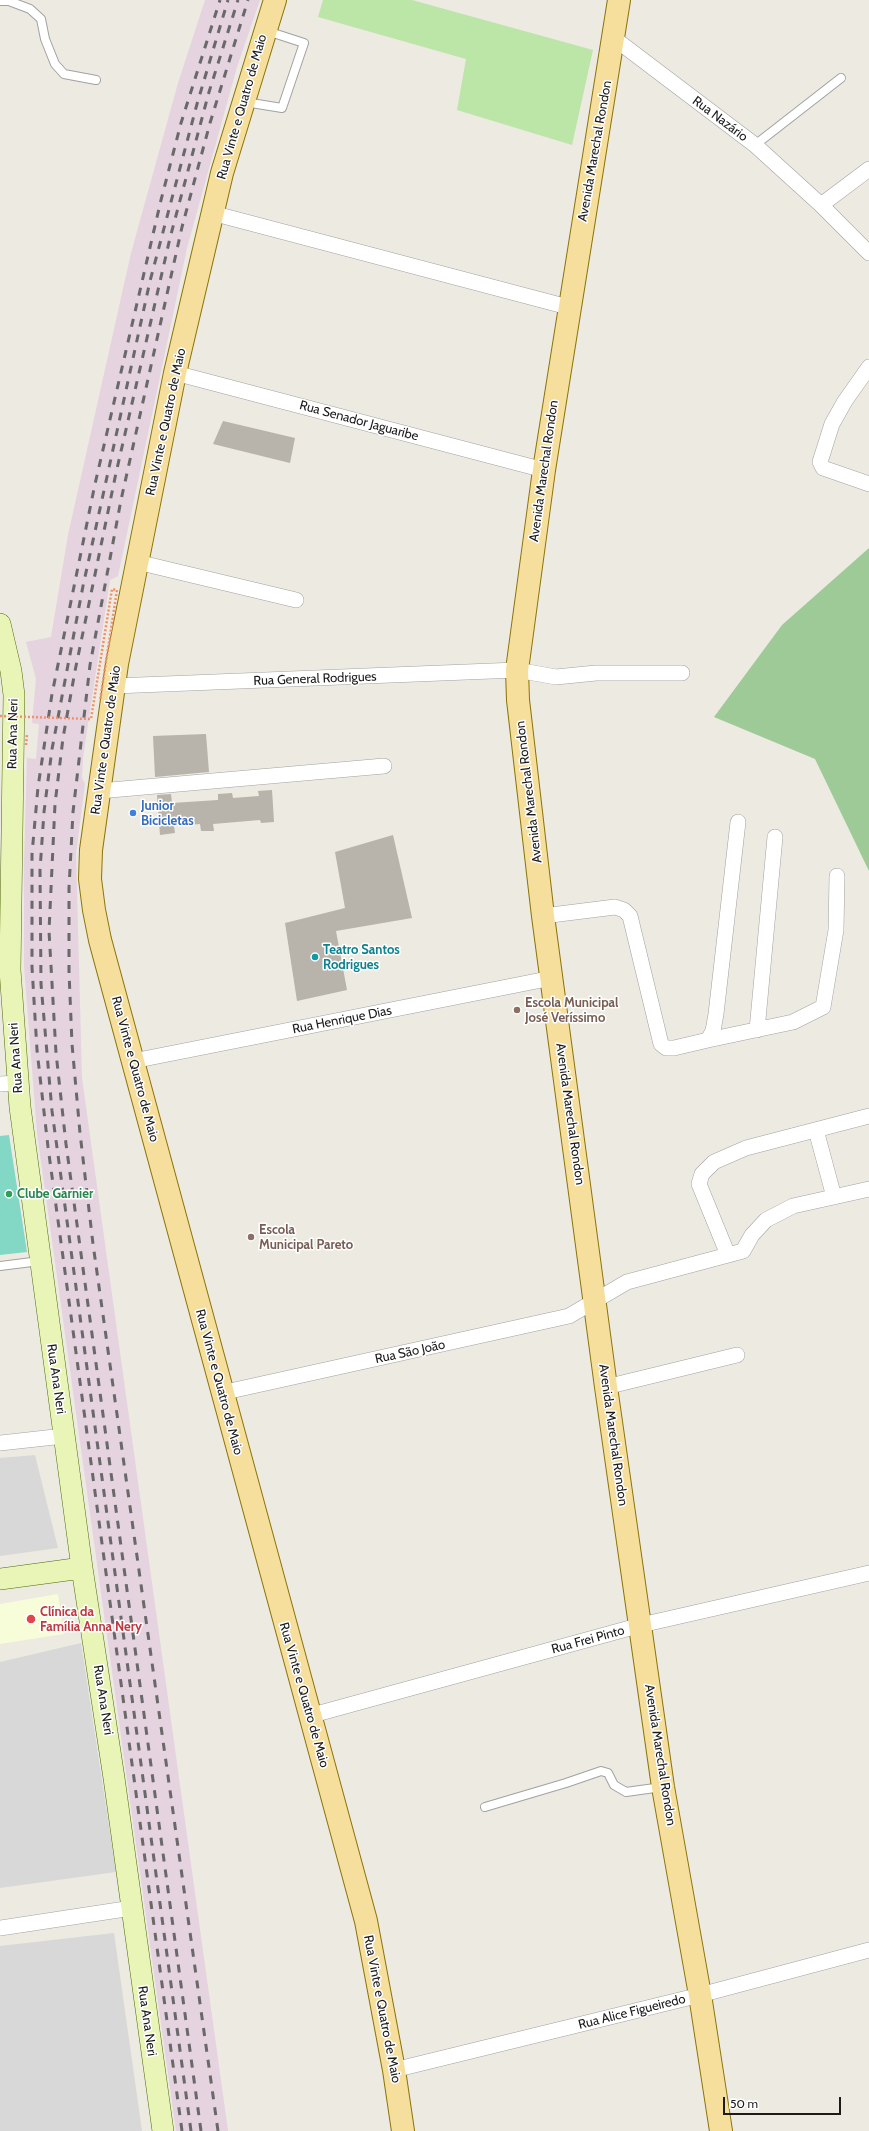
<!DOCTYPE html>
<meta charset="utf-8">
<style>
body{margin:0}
#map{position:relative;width:869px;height:2131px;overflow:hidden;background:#eceae1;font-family:Cabin,sans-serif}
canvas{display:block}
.scale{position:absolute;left:723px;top:2097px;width:118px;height:18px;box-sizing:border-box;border:2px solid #1b1b1b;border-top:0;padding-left:5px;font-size:12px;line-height:14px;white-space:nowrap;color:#1b1b1b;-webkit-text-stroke:3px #fff;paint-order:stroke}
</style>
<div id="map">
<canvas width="869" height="2131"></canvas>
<div class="scale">50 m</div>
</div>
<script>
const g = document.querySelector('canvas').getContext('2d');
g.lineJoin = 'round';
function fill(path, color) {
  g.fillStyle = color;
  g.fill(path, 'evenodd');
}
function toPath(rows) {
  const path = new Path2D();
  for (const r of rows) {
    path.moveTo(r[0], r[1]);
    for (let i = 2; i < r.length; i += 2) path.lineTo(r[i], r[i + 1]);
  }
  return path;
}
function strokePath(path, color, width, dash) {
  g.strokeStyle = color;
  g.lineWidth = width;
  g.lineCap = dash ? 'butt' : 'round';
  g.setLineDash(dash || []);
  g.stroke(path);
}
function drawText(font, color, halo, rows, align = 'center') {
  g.font = font + ' Cabin,sans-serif';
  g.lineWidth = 3;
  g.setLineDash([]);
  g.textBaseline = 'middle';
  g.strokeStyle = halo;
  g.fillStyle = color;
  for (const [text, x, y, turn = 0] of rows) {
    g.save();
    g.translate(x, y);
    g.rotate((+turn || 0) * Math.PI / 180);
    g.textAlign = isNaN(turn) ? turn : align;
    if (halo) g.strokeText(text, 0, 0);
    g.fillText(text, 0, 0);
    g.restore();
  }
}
const residential = toPath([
 [35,1455,58,1548,0,1556,0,1458],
 [81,1643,116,1872,0,1888,0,1662],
 [114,1933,142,2131,0,2131,0,1946]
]);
const industrial = toPath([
 [205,0,260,0,237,67,187,248,118,576,110,580,83,757,82,778,85,784,76,854,82,1078,228,2131,176,2131,37,1133,24,966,24,862,27,758,36,759,39,724,32,723,36,679,26,642,51,637,68,535,131,253,178,83]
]);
const education = toPath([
 [58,1594,64,1634,0,1644,0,1604]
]);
const grass = toPath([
 [323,0,412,0,593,50,572,145,457,110,466,59,318,17]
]);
const forest = toPath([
 [869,548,869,871,815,759,714,717,782,625]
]);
const pitch = toPath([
 [9,1135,27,1252,0,1255,0,1136]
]);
const building = toPath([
 [223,421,295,438,290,463,213,444],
 [206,734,209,772,155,777,153,736],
 [272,790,274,822,261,823,260,820,213,824,214,831,201,831,200,824,174,826,175,833,160,835,157,795,171,794,172,803,218,800,218,794,232,793,233,798,259,796,258,791],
 [393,835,412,918,336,931,347,990,297,1001,285,923,345,908,335,852]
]);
const service = toPath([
 [0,1,9,1,30,9,41,19,45,39,55,64,64,74,96,80],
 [245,102,282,108,304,43,267,31],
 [755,145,841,78],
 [0,1266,40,1261],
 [485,1807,566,1783,601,1771,608,1773,614,1785,626,1792,662,1787]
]);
const minor = toPath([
 [615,39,755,145,821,205,869,253],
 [821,205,869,169],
 [212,213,568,307],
 [869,367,845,401,832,424,820,462,823,468,869,484],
 [175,373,544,470],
 [137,562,296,600],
 [114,686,517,670,556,677,596,673,682,673],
 [99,791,384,766],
 [543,916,615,907,624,910,630,916,661,1044,666,1048,674,1048,708,1040,713,1031,716,1014,738,822],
 [757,1030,775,837],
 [708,1040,793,1022,823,1007,836,930,837,876],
 [133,1061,552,978],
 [0,1084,18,1083],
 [816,1130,834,1197],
 [728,1255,699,1184,702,1174,714,1162,746,1148,869,1116],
 [606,1387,737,1355],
 [221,1393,569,1316,627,1282,743,1251,752,1235,766,1220,793,1206,869,1189],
 [0,1443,64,1436],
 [309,1716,641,1625,869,1573],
 [0,1928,132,1908],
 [394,2070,700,1995,869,1950]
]);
const secondary = toPath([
 [0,624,11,671,14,695,10,970,20,1107,82,1568,114,1778,163,2131],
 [0,1579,82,1568]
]);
const primary = toPath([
 [275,0,222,173,175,373,117,664,91,850,90,879,94,910,100,940,366,1921,394,2070,403,2131],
 [619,0,544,470,517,670,518,700,543,916,606,1387,663,1787,700,1995,721,2131]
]);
const rail = toPath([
 [182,2131,48,1147,37,1050,32,967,32,854,38,787,52,694,95,484,161,200,181,123,220,0],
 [191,2131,52,1111,41,984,40,870,44,812,52,749,83,586,150,281,197,104,228,0],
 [201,2131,66,1144,56,1053,49,931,55,804,63,738,75,671,116,473,170,238,209,92,238,0],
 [218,2131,93,1244,80,1133,72,1044,69,972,69,888,73,812,90,665,121,500,182,227,210,123,248,0]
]);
const pathBridge = toPath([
 [0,716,91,719,112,589,117,590,100,701],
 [26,745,27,734]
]);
const markers = [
 [133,813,4,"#3f7fe0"],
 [315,957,4,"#0f9aa8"],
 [517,1010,4,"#8d6e63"],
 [9,1194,4,"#2e9e5b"],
 [251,1237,4,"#8d6e63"],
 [31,1619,5,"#e0444e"]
];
const streetNames = [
 ["Rua Vinte e Quatro de Maio",242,107,-74],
 ["Rua Nazário",720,119,37],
 ["Avenida Marechal Rondon",595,151,-80],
 ["Rua Senador Jaguaribe",359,421,15],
 ["Rua Vinte e Quatro de Maio",166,422,-78],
 ["Avenida Marechal Rondon",544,471,-82],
 ["Rua General Rodrigues",315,679,-2],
 ["Rua Ana Neri",13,734,-89],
 ["Rua Vinte e Quatro de Maio",106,740,-82],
 ["Avenida Marechal Rondon",529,792,-97],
 ["Rua Henrique Dias",342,1020,-11],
 ["Rua Ana Neri",16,1058,-94],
 ["Rua Vinte e Quatro de Maio",135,1069,75],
 ["Avenida Marechal Rondon",570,1114,82],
 ["Rua São João",410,1352,-12],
 ["Rua Ana Neri",56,1379,82],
 ["Rua Vinte e Quatro de Maio",219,1382,75],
 ["Avenida Marechal Rondon",613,1435,82],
 ["Rua Frei Pinto",588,1640,-15],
 ["Rua Vinte e Quatro de Maio",304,1695,74],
 ["Rua Ana Neri",103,1700,81],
 ["Avenida Marechal Rondon",660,1755,81],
 ["Rua Vinte e Quatro de Maio",382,2009,79],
 ["Rua Alice Figueiredo",632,2012,-14],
 ["Rua Ana Neri",147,2021,82]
];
const shopNames = [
 ["Junior",141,806],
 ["Bicicletas",141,821]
];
const cultureNames = [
 ["Teatro Santos",323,950],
 ["Rodrigues",323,965]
];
const educationNames = [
 ["Escola Municipal",525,1003],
 ["José Veríssimo",525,1018],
 ["Escola",259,1230],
 ["Municipal Pareto",259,1245]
];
const leisureNames = [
 ["Clube Garnier",17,1194]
];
const healthNames = [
 ["Clínica da",40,1612],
 ["Família Anna Nery",40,1627]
];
fill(residential, '#d9d8d8');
fill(industrial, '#e5d3df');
fill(education, '#f7fdd9');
fill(grass, '#bce5a8');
fill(forest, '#9eca97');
fill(pitch, '#82d8c5');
fill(building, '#b8b3ab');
strokePath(service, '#a2a2a2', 10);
strokePath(minor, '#a2a2a2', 16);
strokePath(secondary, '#506a0a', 22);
strokePath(primary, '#8a7408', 24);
strokePath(service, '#fff', 8);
strokePath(minor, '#fff', 15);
strokePath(secondary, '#e8f5b6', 21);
strokePath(primary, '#f6de9c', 22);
strokePath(rail, '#696969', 3, [8, 8]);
strokePath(pathBridge, '#f2906c', 2.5, [2, 2]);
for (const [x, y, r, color] of markers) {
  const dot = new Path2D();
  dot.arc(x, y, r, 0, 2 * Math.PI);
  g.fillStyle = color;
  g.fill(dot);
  strokePath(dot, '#fff', 1.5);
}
drawText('13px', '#1b1b1b', '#fff', streetNames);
drawText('bold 13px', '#366cbe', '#fff', shopNames, 'left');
drawText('bold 13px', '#0d838f', '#fff', cultureNames, 'left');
drawText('bold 13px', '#785e54', '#fff', educationNames, 'left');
drawText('bold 13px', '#27864d', '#fff', leisureNames, 'left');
drawText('bold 13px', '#be3a42', '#fff', healthNames, 'left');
</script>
